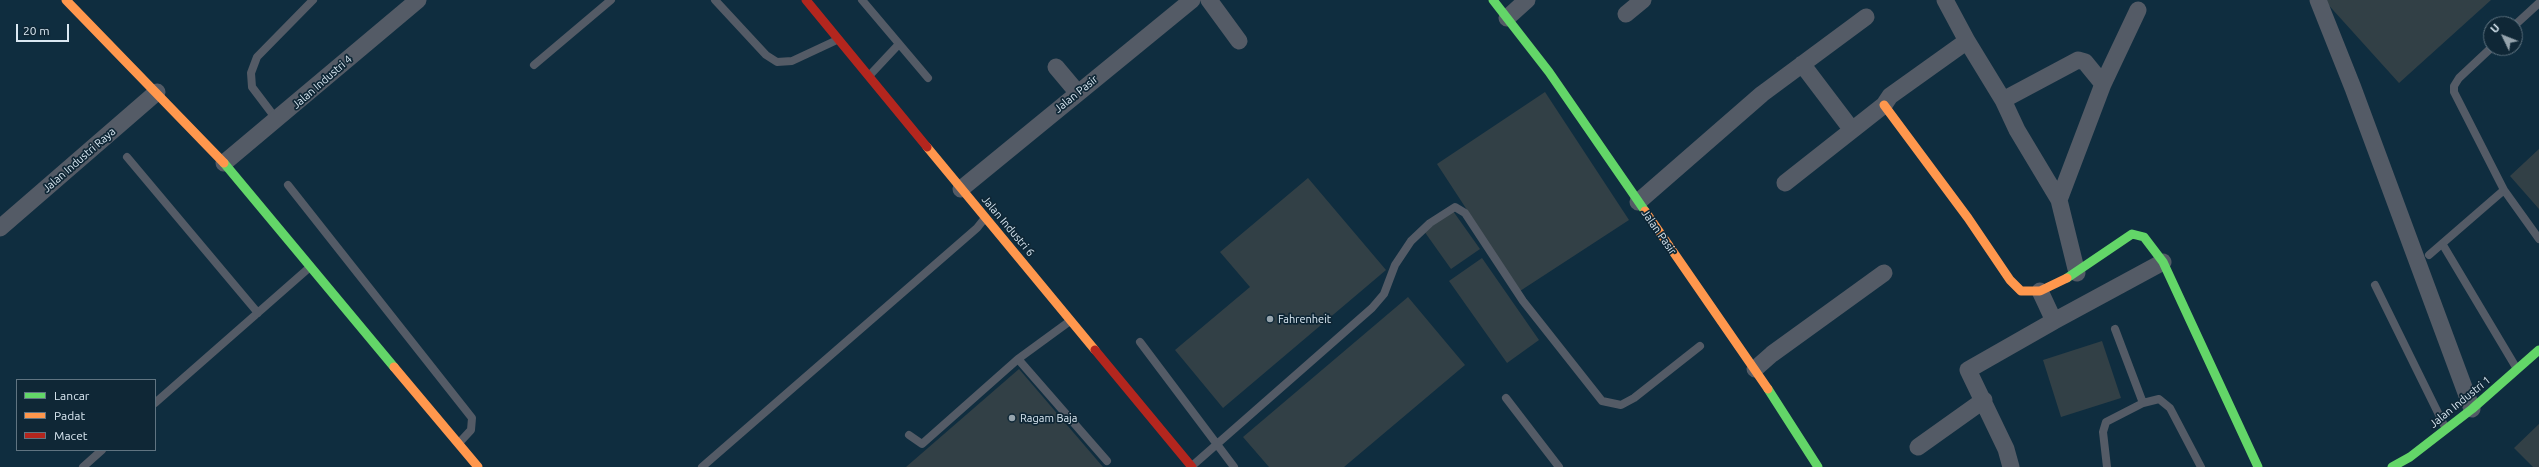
<!DOCTYPE html>
<style>
body{margin:0}
#map{position:relative;width:2539px;height:467px;overflow:hidden;background:#18252d;font-family:Ubuntu,sans-serif}
canvas{display:block}
.legend{position:absolute;left:16px;top:379px;width:140px;height:72px;box-sizing:border-box;background:#0f2736;border:1px solid #607481;margin:0;padding:5px 7px;list-style:none;font-size:12px;color:#dae8f2}
.legend li{display:flex;align-items:center;gap:8px;height:20px}
.legend b{width:20px;border:1px solid #607481}
.north{position:absolute;left:2483px;top:16px;width:40px;height:40px;box-sizing:border-box;background:#0f2736;border:1px solid #607481;border-radius:50%;rotate:313deg;font-size:11px;font-weight:700;line-height:16px;text-align:center;color:#dae8f2}
.north::after{content:'';display:block;margin:auto;width:14px;height:18px;background:#96a4ad;clip-path:polygon(50% 0,100% 100%,50% 72%,0 100%)}
.scale{position:absolute;left:16px;top:24px;width:53px;height:18px;box-sizing:border-box;border:2px solid #dae8f2;border-top:0;padding-left:5px;font-size:12px;line-height:14px;white-space:nowrap;color:#dae8f2;-webkit-text-stroke:3px #0f2736;paint-order:stroke}
</style>
<div id="map">
<canvas width="2539" height="467"></canvas>
<ul class="legend">
<li><b style="height:5px;background:#63d668"></b>Lancar</li>
<li><b style="height:5px;background:#ff974d"></b>Padat</li>
<li><b style="height:5px;background:#b3261e"></b>Macet</li>
</ul>
<div class="north">U</div>
<div class="scale">20 m</div>
</div>
<script>
const g = document.querySelector('canvas').getContext('2d');
g.lineJoin = 'round';
function fill(path, color) {
  g.fillStyle = color;
  g.fill(path, 'evenodd');
}
function toPath(rows) {
  const path = new Path2D();
  for (const r of rows) {
    path.moveTo(r[0], r[1]);
    for (let i = 2; i < r.length; i += 2) path.lineTo(r[i], r[i + 1]);
  }
  return path;
}
function strokePath(path, color, width, dash) {
  g.strokeStyle = color;
  g.lineWidth = width;
  g.lineCap = dash ? 'butt' : 'round';
  g.setLineDash(dash || []);
  g.stroke(path);
}
function drawText(font, color, halo, rows, align = 'center') {
  g.font = font + ' Ubuntu,sans-serif';
  g.lineWidth = 3.5;
  g.setLineDash([]);
  g.textBaseline = 'middle';
  g.strokeStyle = halo;
  g.fillStyle = color;
  for (const [text, x, y, turn = 0] of rows) {
    g.save();
    g.translate(x, y);
    g.rotate((+turn || 0) * Math.PI / 180);
    g.textAlign = isNaN(turn) ? turn : align;
    if (halo) g.strokeText(text, 0, 0);
    g.fillText(text, 0, 0);
    g.restore();
  }
}
const built = toPath([
 [0,0,2539,0,2539,467,0,467],
 [2491,24,2515,24,2515,48,2491,48],
 [17,380,155,380,155,450,17,450]
]);
const building = toPath([
 [2324,0,2491,0,2399,83],
 [1545,92,1629,220,1520,291,1437,164],
 [2539,149,2539,209,2510,176],
 [1308,178,1386,270,1223,408,1175,350,1250,287,1220,252],
 [1453,211,1480,249,1451,269,1424,231],
 [1482,258,1539,340,1507,363,1449,281],
 [1408,297,1465,365,1344,467,1269,467,1243,437],
 [2102,341,2121,398,2061,417,2043,360],
 [1019,369,1103,467,906,467],
 [2539,424,2539,467,2533,467,2514,448]
]);
const lane = toPath([
 [715,0,766,55,777,62,792,61,837,40],
 [862,0,928,78],
 [2515,25,2539,3],
 [534,65,611,0],
 [869,76,899,44],
 [277,120,252,87,251,73,257,57,313,0],
 [127,157,258,313],
 [288,185,472,418,471,430,459,443],
 [2504,190,2539,239],
 [2443,245,2517,369],
 [2429,255,2504,190,2454,92,2454,86,2459,78,2491,48],
 [2375,285,2446,429],
 [2115,329,2143,403],
 [1140,342,1234,467],
 [1018,359,1107,461],
 [1506,398,1559,467],
 [155,403,310,267],
 [909,435,922,444,1018,359,1070,321],
 [1192,466,1372,308,1384,294,1395,265,1411,241,1430,223,1455,207,1465,213,1523,301,1602,401,1621,405,1634,398,1700,346],
 [83,467,102,450],
 [702,467,977,228,985,218],
 [2107,467,2103,432,2106,422,2143,403,2159,399,2170,408,2201,467]
]);
const street = toPath([
 [1209,0,1239,41],
 [2318,0,2353,88,2472,409],
 [1626,14,1643,0],
 [1507,18,1527,0],
 [1967,41,2003,100,2078,60,2085,62,2103,84],
 [1802,64,1852,130],
 [1056,67,1077,92],
 [2003,100,2017,130,2059,200],
 [224,163,418,0],
 [1785,183,1884,105,1890,96,1967,41,1945,0],
 [961,189,1192,0],
 [1638,202,1762,94,1866,17],
 [0,228,157,92],
 [2077,273,2059,200,2103,84,2138,10],
 [2054,321,2163,262],
 [1755,369,1772,354,1884,273],
 [1918,447,1984,400],
 [2011,467,2006,449,1968,370,2054,321,2040,291]
]);
const fast = toPath([
 [1493,0,1549,72,1645,211],
 [224,163,394,367],
 [2067,278,2132,234,2144,237,2163,262,2258,467],
 [1768,389,1818,467],
 [2392,467,2410,457,2472,409,2539,350]
]);
const slow = toPath([
 [66,0,224,163],
 [1884,105,1968,218,2010,280,2021,291,2040,291,2067,278],
 [927,147,1095,350],
 [1645,211,1768,389],
 [394,367,478,467]
]);
const jam = toPath([
 [806,0,927,147],
 [1095,350,1192,467]
]);
const markers = [
 [1270,319,4,"#96a4ad"],
 [1012,418,4,"#96a4ad"]
];
const streetNames = [
 ["Jalan Industri 4",322,82,-41],
 ["Jalan Pasir",1076,94,-39],
 ["Jalan Industri Raya",79,160,-41],
 ["Jalan Industri 6",1008,226,50],
 ["Jalan Pasir",1659,232,55],
 ["Jalan Industri 1",2460,402,-39]
];
const poiNames = [
 ["Fahrenheit",1278,319],
 ["Ragam Baja",1020,418]
];
fill(built, '#0f2d3f');
fill(building, '#324046');
strokePath(lane, '#545b66', 8);
strokePath(street, '#545b66', 17);
strokePath(fast, '#63d668', 9);
strokePath(slow, '#ff974d', 9);
strokePath(jam, '#b3261e', 9);
for (const [x, y, r, color] of markers) {
  const dot = new Path2D();
  dot.arc(x, y, r, 0, 2 * Math.PI);
  g.fillStyle = color;
  g.fill(dot);
  strokePath(dot, '#0f2736', 1.5);
}
drawText('11px', '#dae8f2', '#0f2736', streetNames);
drawText('11px', '#dae8f2', '#0f2736', poiNames, 'left');
</script>
